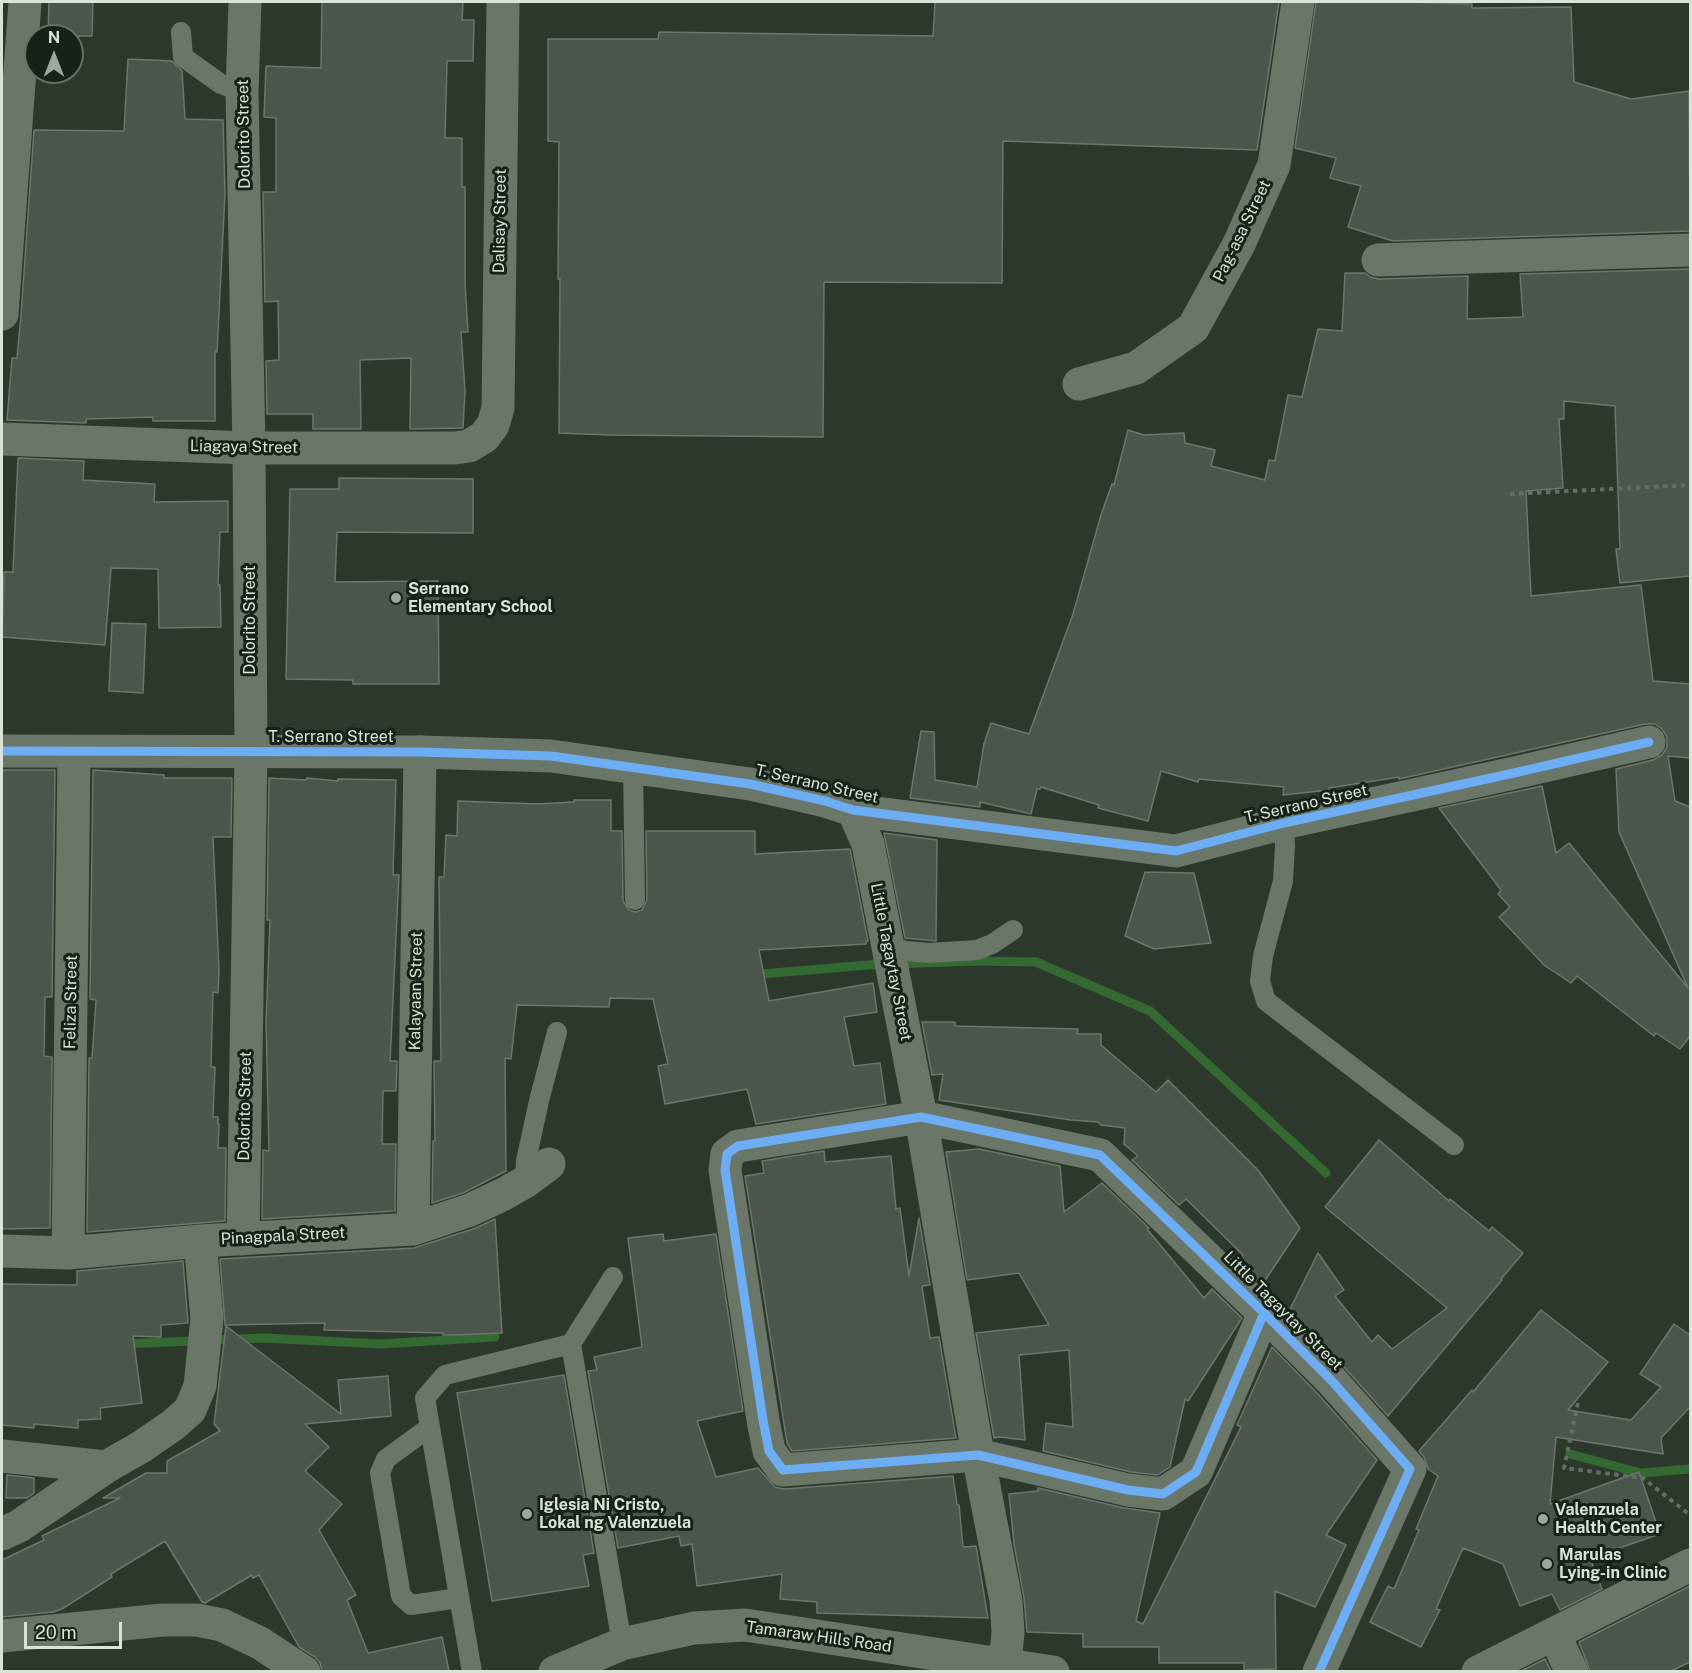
<!DOCTYPE html>
<style>
body{margin:0}
#map{position:relative;width:1692px;height:1673px;overflow:hidden;background:#2d382d;font-family:"Public Sans",sans-serif}
canvas{display:block}
.frame{position:absolute;inset:0;border:3px solid #d8e4d7;pointer-events:none}
.north{position:absolute;left:24px;top:24px;width:60px;height:60px;box-sizing:border-box;background:#182118;border:2px solid #656f64;border-radius:50%;rotate:0deg;font-size:16px;font-weight:700;line-height:24px;text-align:center;color:#d8e4d7}
.north::after{content:'';display:block;margin:auto;width:21px;height:27px;background:#9ca89c;clip-path:polygon(50% 0,100% 100%,50% 72%,0 100%)}
.scale{position:absolute;left:24px;top:1622px;width:98px;height:27px;box-sizing:border-box;border:3px solid #d8e4d7;border-top:0;padding-left:8px;font-size:18px;line-height:21px;white-space:nowrap;color:#d8e4d7;-webkit-text-stroke:4px #182118;paint-order:stroke}
</style>
<div id="map">
<canvas width="1692" height="1673"></canvas>
<div class="frame"></div>
<div class="north">N</div>
<div class="scale">20 m</div>
</div>
<script>
const g = document.querySelector('canvas').getContext('2d');
g.lineJoin = 'round';
function toPath(rows) {
  const path = new Path2D();
  for (const r of rows) {
    path.moveTo(r[0], r[1]);
    for (let i = 2; i < r.length; i += 2) path.lineTo(r[i], r[i + 1]);
  }
  return path;
}
function strokePath(path, color, width, dash) {
  g.strokeStyle = color;
  g.lineWidth = width;
  g.lineCap = dash ? 'butt' : 'round';
  g.setLineDash(dash || []);
  g.stroke(path);
}
function fill(path, color) {
  g.fillStyle = color;
  g.fill(path, 'evenodd');
}
function drawText(font, color, halo, rows, align = 'center') {
  g.font = font + ' "Public Sans",sans-serif';
  g.lineWidth = 6;
  g.setLineDash([]);
  g.textBaseline = 'middle';
  g.strokeStyle = halo;
  g.fillStyle = color;
  for (const [text, x, y, turn = 0] of rows) {
    g.save();
    g.translate(x, y);
    g.rotate((+turn || 0) * Math.PI / 180);
    g.textAlign = isNaN(turn) ? turn : align;
    if (halo) g.strokeText(text, 0, 0);
    g.fillText(text, 0, 0);
    g.restore();
  }
}
const stream = toPath([
 [762,974,868,965,974,961,1036,962,1150,1011,1326,1173],
 [123,1344,263,1338,381,1344,495,1337],
 [1570,1454,1641,1473,1690,1469]
]);
const building = toPath([
 [49,2,93,2,92,36,48,36,49,2],
 [322,2,463,2,462,20,474,20,473,61,447,61,445,138,462,138,462,187,465,187,465,283,468,332,461,332,465,391,463,428,410,429,411,358,360,360,361,429,313,429,313,414,267,414,266,361,279,360,278,301,265,302,263,192,276,192,276,118,264,117,266,66,321,68,322,2],
 [935,2,1279,2,1257,150,1003,141,1002,283,824,282,823,437,610,435,559,433,560,279,558,279,559,142,548,141,548,39,658,39,659,32,933,36,935,2],
 [1316,2,1409,2,1472,4,1472,8,1571,7,1574,82,1631,99,1689,91,1690,231,1393,241,1348,227,1361,186,1330,178,1336,158,1295,148,1316,2],
 [128,59,172,61,182,71,185,119,223,120,225,194,217,352,215,351,215,421,153,421,153,417,86,419,86,423,7,420,12,358,17,358,21,315,34,130,124,131,128,59],
 [1690,269,1690,576,1620,583,1616,549,1620,549,1615,406,1564,401,1564,419,1559,419,1563,488,1526,491,1531,596,1641,585,1653,681,1690,684,1690,758,1668,756,1675,801,1690,807,1690,1036,1680,1049,1656,1033,1654,1036,1577,976,1571,983,1544,965,1499,917,1510,907,1498,894,1501,890,1439,808,1542,786,1556,853,1569,843,1688,988,1619,832,1616,769,1653,760,1662,755,1667,747,1667,737,1662,729,1655,724,1645,724,1399,779,1399,777,1329,788,1329,790,1283,795,1284,787,1199,779,1198,782,1161,771,1148,821,1098,808,1099,805,1041,787,1040,789,1037,789,1031,814,980,802,980,807,910,798,921,731,934,732,935,780,977,787,984,744,991,723,1029,734,1073,614,1101,515,1112,484,1114,485,1128,430,1144,435,1184,433,1185,443,1215,450,1211,466,1265,480,1269,460,1275,461,1288,395,1302,397,1318,329,1342,331,1345,273,1365,273,1370,277,1379,279,1468,276,1467,319,1523,317,1520,274,1690,269],
 [18,458,84,461,83,480,155,484,154,502,228,501,228,532,220,532,218,585,220,585,221,627,159,628,158,569,111,568,105,645,2,637,4,572,13,572,18,458],
 [339,478,473,479,473,533,337,532,335,582,438,581,439,684,353,684,353,680,286,679,290,489,339,489,339,478],
 [112,623,146,624,143,693,109,691,112,623],
 [2,770,55,770,52,997,45,997,44,1056,52,1057,50,1228,2,1229,2,770],
 [93,770,164,775,164,778,232,778,231,837,213,837,219,971,218,993,213,992,211,1067,215,1067,213,1117,218,1117,218,1124,219,1124,218,1148,226,1148,225,1221,87,1232,89,1058,92,1058,96,1000,90,999,93,770],
 [269,778,306,780,307,778,338,781,338,779,396,780,393,875,399,875,390,1061,397,1061,396,1091,383,1091,382,1144,396,1144,395,1211,262,1219,263,1150,269,1151,266,1022,270,920,267,920,269,778],
 [574,800,611,800,611,831,622,831,623,901,629,910,635,912,642,910,647,900,646,831,755,831,755,854,850,849,868,941,866,941,866,944,759,950,769,1001,873,983,877,1012,844,1017,854,1066,880,1063,886,1104,756,1124,747,1089,665,1104,658,1066,668,1064,653,999,610,998,609,1007,517,1005,511,1059,505,1058,506,1171,463,1193,432,1203,433,1141,435,1141,434,1061,441,1061,439,877,444,877,446,835,457,836,458,801,537,804,574,802,574,800],
 [884,833,937,840,936,941,905,938,884,833],
 [1145,872,1194,873,1211,943,1154,949,1125,936,1145,872],
 [922,1022,955,1022,955,1026,1078,1029,1077,1034,1101,1034,1101,1045,1156,1092,1168,1080,1258,1170,1300,1228,1262,1285,1237,1261,1243,1255,1186,1199,1179,1205,1132,1160,1138,1156,1124,1144,1125,1128,1101,1125,1098,1122,1071,1120,939,1100,943,1074,932,1075,922,1022],
 [1379,1140,1449,1201,1450,1199,1489,1231,1492,1227,1523,1253,1501,1279,1502,1280,1388,1416,1344,1367,1289,1311,1318,1253,1344,1290,1335,1296,1372,1342,1378,1335,1392,1349,1447,1308,1325,1207,1379,1140],
 [979,1149,1060,1166,1064,1212,1102,1183,1149,1228,1147,1229,1204,1298,1212,1289,1242,1318,1188,1401,1185,1399,1170,1467,1158,1475,1131,1472,1043,1451,1046,1423,1073,1427,1069,1350,1019,1355,1025,1440,1000,1437,994,1438,976,1333,1049,1325,1019,1273,967,1280,946,1152,979,1149],
 [824,1151,825,1162,891,1156,896,1209,900,1208,909,1276,919,1218,930,1285,922,1286,930,1338,939,1337,956,1438,792,1451,787,1443,745,1176,764,1173,762,1161,824,1151],
 [495,1219,502,1333,455,1335,443,1335,443,1333,324,1330,325,1323,225,1325,220,1259,414,1248,476,1228,495,1219],
 [663,1234,664,1241,716,1234,743,1411,697,1421,716,1477,758,1468,775,1487,784,1489,953,1476,957,1505,959,1505,963,1547,976,1546,988,1618,817,1613,817,1602,780,1599,782,1574,697,1586,692,1544,681,1546,679,1536,618,1548,588,1371,597,1370,594,1357,642,1347,628,1238,663,1234],
 [183,1261,188,1323,161,1325,161,1337,133,1336,142,1403,100,1408,101,1419,78,1420,78,1428,34,1424,34,1428,2,1425,2,1284,77,1285,77,1271,183,1261],
 [1541,1310,1608,1362,1568,1410,1631,1420,1661,1387,1640,1374,1674,1324,1690,1335,1690,1407,1661,1438,1663,1454,1556,1437,1550,1504,1639,1472,1660,1534,1590,1558,1602,1589,1560,1610,1552,1594,1520,1606,1503,1564,1463,1548,1436,1609,1440,1610,1421,1647,1370,1622,1388,1586,1394,1589,1419,1530,1416,1529,1438,1476,1428,1469,1424,1457,1419,1451,1472,1390,1473,1392,1541,1310],
 [226,1326,341,1414,338,1380,388,1376,391,1416,305,1424,329,1447,305,1471,342,1504,319,1530,356,1595,347,1600,368,1653,442,1637,449,1671,322,1671,320,1663,315,1657,299,1647,259,1575,253,1578,252,1575,205,1603,202,1602,165,1541,111,1574,112,1577,62,1609,53,1612,2,1617,2,1560,44,1540,42,1536,120,1498,103,1498,146,1473,167,1473,167,1461,220,1431,214,1424,226,1326],
 [1272,1347,1317,1393,1377,1460,1326,1535,1346,1545,1315,1607,1275,1591,1276,1669,1244,1670,1244,1663,1159,1663,1159,1647,1083,1647,1083,1634,1027,1632,1024,1598,1014,1544,1009,1494,1038,1491,1038,1488,1124,1508,1160,1513,1136,1621,1143,1624,1241,1427,1237,1425,1272,1347],
 [564,1375,594,1553,583,1555,589,1586,492,1601,457,1393,564,1375],
 [7,1475,34,1478,34,1493,27,1498,6,1498,7,1475],
 [1690,1586,1690,1662,1671,1671,1590,1671,1579,1642,1690,1586],
 [1545,1659,1551,1671,1521,1671,1545,1659]
]);
const path = toPath([
 [1510,494,1690,485],
 [1578,1403,1564,1468,1643,1478,1690,1515]
]);
const service = toPath([
 [181,32,183,57,221,84,242,92],
 [633,767,635,900],
 [1284,823,1285,846,1283,881,1263,956,1260,981,1266,1001,1454,1145],
 [888,946,906,951,929,953,977,950,992,944,1013,930],
 [525,1182,526,1161,539,1101,557,1032],
 [571,1344,622,1644],
 [430,1427,386,1459,380,1473,401,1596,411,1605,459,1598],
 [472,1672,425,1398,445,1375,571,1344,613,1277]
]);
const minor = toPath([
 [1378,260,1690,250],
 [2,314,25,2],
 [1079,384,1136,368,1193,328,1239,244,1274,165,1298,2],
 [2,439,249,448,455,448,469,446,484,437,493,425,498,408,503,2],
 [853,810,1176,851,1284,823,1514,773,1649,742],
 [413,1229,420,752],
 [243,1239,251,752,249,448,242,92,245,2],
 [2,1251,68,1253,200,1241,413,1229,470,1210,504,1194,525,1182,549,1164],
 [68,1253,74,752],
 [1264,1313,1196,1472,1163,1494,1128,1490,978,1455,783,1470,769,1451,763,1420,725,1170,727,1154,738,1146,921,1117,1100,1155,1264,1313,1331,1380,1410,1469,1319,1672],
 [2,1456,106,1467],
 [2,1534,19,1526,106,1467,141,1447,173,1425,190,1410,200,1386,207,1318,200,1241],
 [1554,1634,1572,1672]
]);
const tertiary = toPath([
 [2,751,420,752,551,756,750,784,825,801,853,810,868,844,921,1117,978,1455,1006,1601,1008,1632,1005,1664],
 [2,1636,163,1620,197,1620,222,1625,260,1643,304,1672],
 [555,1672,622,1644,694,1628,745,1625,1053,1672],
 [1478,1672,1690,1565]
]);
const cycleway = toPath([
 [2,751,420,752,551,756,750,784,825,801,853,810,1176,851,1284,823,1514,773,1649,742],
 [1264,1313,1196,1472,1163,1494,1128,1490,978,1455,783,1470,769,1451,763,1420,725,1170,727,1154,738,1146,921,1117,1100,1155,1264,1313,1331,1380,1410,1469,1319,1672]
]);
const markers = [
 [396,598,6,"#9ca89c"],
 [527,1514,6,"#9ca89c"],
 [1543,1519,6,"#9ca89c"],
 [1547,1564,6,"#9ca89c"]
];
const streetNames = [
 ["Dolorito Street",244,134,-91],
 ["Dalisay Street",500,221,-89],
 ["Pag-asa Street",1242,231,-64],
 ["Liagaya Street",244,447,1],
 ["Dolorito Street",250,620,-90],
 ["T. Serrano Street",331,737],
 ["T. Serrano Street",817,784,13],
 ["T. Serrano Street",1306,804,-13],
 ["Little Tagaytay Street",891,962,79],
 ["Kalayaan Street",416,991,-89],
 ["Feliza Street",71,1002,-89],
 ["Dolorito Street",245,1106,-89],
 ["Pinagpala Street",283,1236,-3],
 ["Little Tagaytay Street",1283,1311,45],
 ["Tamaraw Hills Road",819,1637,8]
];
const poiNames = [
 ["Serrano",408,589],
 ["Elementary School",408,607],
 ["Iglesia Ni Cristo,",539,1505],
 ["Lokal ng Valenzuela",539,1523],
 ["Valenzuela",1555,1510],
 ["Health Center",1555,1528],
 ["Marulas",1559,1555],
 ["Lying-in Clinic",1559,1573]
];
strokePath(stream, '#346932', 9);
fill(building, '#4b554b');
strokePath(building, '#6c766b', 1.5);
strokePath(path, '#636e63', 4, [4.5, 4.5]);
strokePath(service, '#697668', 20);
strokePath(minor, '#697668', 33);
strokePath(tertiary, '#697668', 33);
strokePath(cycleway, '#6dadf4', 9);
for (const [x, y, r, color] of markers) {
  const dot = new Path2D();
  dot.arc(x, y, r, 0, 2 * Math.PI);
  g.fillStyle = color;
  g.fill(dot);
  strokePath(dot, '#182118', 2);
}
drawText('16px', '#d8e4d7', '#182118', streetNames);
drawText('bold 16px', '#d8e4d7', '#182118', poiNames, 'left');
</script>
